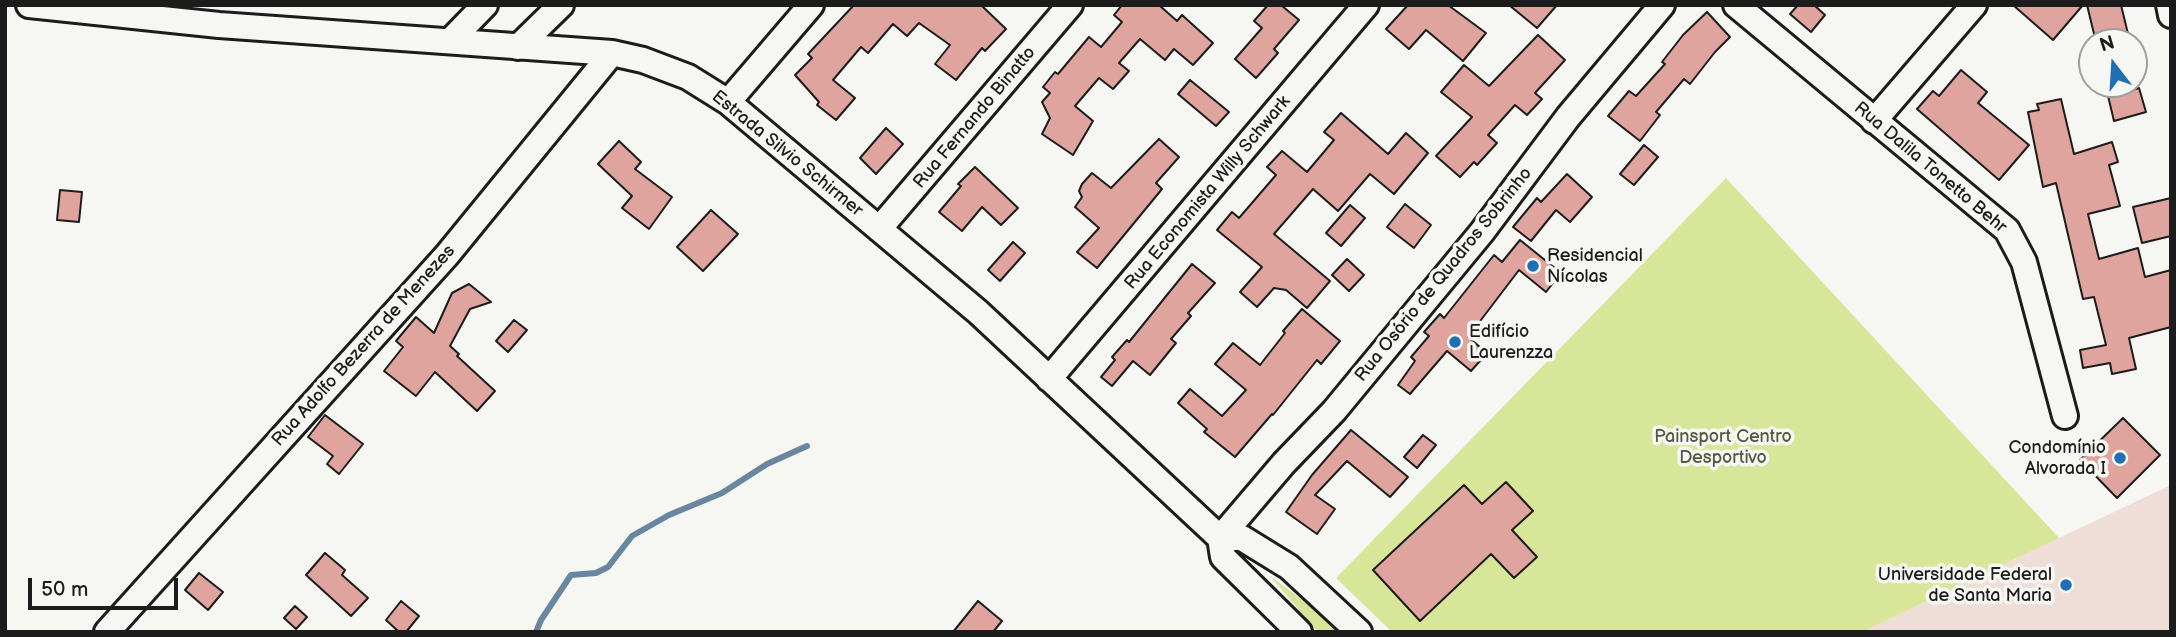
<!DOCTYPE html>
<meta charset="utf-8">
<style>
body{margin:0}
#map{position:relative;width:2176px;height:637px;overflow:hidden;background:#f6f6f2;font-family:"Balsamiq Sans",sans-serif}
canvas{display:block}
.frame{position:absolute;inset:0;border:7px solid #1c1c1c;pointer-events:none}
.north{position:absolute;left:2078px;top:28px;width:70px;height:70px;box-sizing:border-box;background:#f6f6f2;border:2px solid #9f9f9c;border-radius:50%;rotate:343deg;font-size:19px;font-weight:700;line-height:28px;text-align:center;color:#1c1c1c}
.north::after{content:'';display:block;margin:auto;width:24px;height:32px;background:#1f6fb2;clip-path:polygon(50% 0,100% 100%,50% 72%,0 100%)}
.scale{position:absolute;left:28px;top:578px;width:150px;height:32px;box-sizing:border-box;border:4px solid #1c1c1c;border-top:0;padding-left:9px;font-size:21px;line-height:24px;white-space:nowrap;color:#1c1c1c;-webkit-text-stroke:5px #f6f6f2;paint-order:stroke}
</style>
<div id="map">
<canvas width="2176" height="637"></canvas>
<div class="frame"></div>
<div class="north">N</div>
<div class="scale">50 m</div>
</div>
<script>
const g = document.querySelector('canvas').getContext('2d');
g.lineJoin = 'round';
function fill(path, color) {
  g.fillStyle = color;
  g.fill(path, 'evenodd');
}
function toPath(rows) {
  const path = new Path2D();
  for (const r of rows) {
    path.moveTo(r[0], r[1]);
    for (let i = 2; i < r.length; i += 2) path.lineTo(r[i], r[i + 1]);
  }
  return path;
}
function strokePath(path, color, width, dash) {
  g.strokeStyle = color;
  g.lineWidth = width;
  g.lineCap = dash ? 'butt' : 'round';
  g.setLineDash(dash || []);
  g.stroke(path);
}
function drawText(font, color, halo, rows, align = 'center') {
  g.font = font + ' "Balsamiq Sans",sans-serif';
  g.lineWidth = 7;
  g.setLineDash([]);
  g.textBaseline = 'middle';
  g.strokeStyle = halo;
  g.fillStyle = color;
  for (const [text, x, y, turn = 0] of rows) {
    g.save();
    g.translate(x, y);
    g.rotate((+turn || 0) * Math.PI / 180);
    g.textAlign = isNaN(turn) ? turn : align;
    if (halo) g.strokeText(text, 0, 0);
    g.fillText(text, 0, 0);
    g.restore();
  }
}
const built = toPath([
 [2171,485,2171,632,1862,632,2059,538]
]);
const green = toPath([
 [1726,178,2059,538,1862,632,1392,632,1336,578],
 [1270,576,1338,626,1333,632,1318,632]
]);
const stream = toPath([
 [536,632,541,620,571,575,596,573,608,567,632,536,669,515,722,493,767,464,807,446]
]);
const building = toPath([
 [854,5,981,5,1006,29,985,51,982,48,956,80,935,64,950,45,919,23,907,36,893,24,868,53,861,47,833,80,855,98,836,120,817,105,819,102,795,75,812,58,808,54,854,5],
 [1122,5,1159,5,1177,21,1182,15,1213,43,1193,65,1174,49,1165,60,1140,39,1119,63,1129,71,1113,89,1099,78,1075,106,1093,121,1073,155,1042,134,1050,118,1042,102,1050,93,1043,87,1055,72,1058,74,1089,37,1101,47,1122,22,1114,15,1122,5],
 [1268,5,1281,5,1299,20,1274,49,1278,53,1256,78,1235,59,1262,28,1254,21,1268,5],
 [1408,5,1448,5,1486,33,1463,61,1426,30,1409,49,1386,29,1408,5],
 [1509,5,1557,5,1537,28,1509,5],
 [1798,5,1814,5,1825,15,1811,32,1790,14,1798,5],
 [2013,5,2083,5,2053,40,2013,5],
 [2087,5,2121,5,2130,42,2096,42,2087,5],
 [1707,12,1730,37,1715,52,1690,84,1684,79,1656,112,1660,115,1640,141,1608,116,1629,91,1636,96,1665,64,1662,62,1683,35,1707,12],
 [1538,35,1565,60,1535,93,1542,99,1527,115,1515,105,1488,135,1497,143,1477,165,1474,162,1460,177,1436,156,1472,117,1441,92,1464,65,1489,86,1538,35],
 [1961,70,1987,92,1978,103,2029,145,1999,180,1917,109,1933,91,1939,96,1961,70],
 [1190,80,1229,112,1216,126,1178,94,1190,80],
 [2139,88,2146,112,2114,121,2108,96,2139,88],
 [2061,99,2074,154,2112,142,2118,162,2109,165,2120,206,2088,214,2099,259,2138,248,2145,277,2171,270,2171,327,2129,338,2136,369,2112,374,2110,363,2083,368,2080,350,2106,345,2094,297,2083,299,2056,183,2043,187,2028,112,2039,110,2037,104,2061,99],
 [1341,113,1388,154,1406,133,1428,153,1394,194,1370,174,1338,211,1313,189,1274,234,1330,281,1307,308,1286,290,1274,288,1257,307,1240,292,1262,267,1217,230,1232,212,1239,218,1276,175,1267,167,1282,151,1307,172,1334,140,1324,132,1341,113],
 [886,128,903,144,876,174,860,158,886,128],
 [1159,139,1179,157,1156,183,1162,189,1097,268,1077,252,1099,228,1075,207,1082,197,1079,191,1082,184,1092,173,1111,188,1159,139],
 [619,141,641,162,635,169,672,197,649,229,622,208,632,196,598,164,619,141],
 [1644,145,1658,157,1634,185,1620,174,1644,145],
 [975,167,1018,208,1001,225,982,207,962,231,939,212,961,186,958,184,975,167],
 [1567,174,1592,197,1570,222,1556,210,1531,241,1513,227,1537,198,1541,202,1567,174],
 [60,190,82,192,79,222,57,220,60,190],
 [2171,198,2171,236,2142,243,2133,207,2171,198],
 [1405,204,1431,225,1414,248,1387,227,1405,204],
 [1350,205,1365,218,1341,246,1326,233,1350,205],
 [711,210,738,234,703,271,677,247,711,210],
 [1520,240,1561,273,1546,292,1519,270,1468,337,1487,353,1471,371,1447,351,1410,394,1398,385,1415,361,1411,357,1429,336,1424,332,1440,314,1444,318,1494,255,1502,262,1520,240],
 [1013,242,1025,253,1000,281,988,270,1013,242],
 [1347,259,1364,275,1349,291,1332,275,1347,259],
 [1192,264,1215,283,1188,313,1191,316,1171,339,1176,343,1150,375,1133,361,1112,386,1101,377,1115,360,1112,357,1127,340,1129,342,1192,264],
 [469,284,491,302,470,309,450,346,459,354,457,356,495,391,477,411,435,372,416,396,384,371,403,347,396,341,416,317,434,333,452,293,469,284],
 [1302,309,1340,341,1321,364,1317,360,1273,415,1272,414,1235,457,1204,432,1207,429,1178,403,1190,389,1222,416,1246,390,1215,364,1233,343,1260,365,1285,333,1283,331,1302,309],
 [514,320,527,330,508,352,496,341,514,320],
 [325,415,363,444,339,474,327,464,333,456,308,437,325,415],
 [2123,418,2160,455,2117,498,2080,460,2123,418],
 [1351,430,1408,477,1390,497,1347,461,1315,495,1335,509,1317,534,1286,512,1312,475,1351,430],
 [1423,435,1436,445,1417,468,1404,457,1423,435],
 [1506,482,1533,511,1512,530,1537,557,1514,578,1491,554,1420,621,1373,570,1464,485,1482,504,1506,482],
 [325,553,345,570,342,575,368,598,351,616,306,575,325,553],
 [199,573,223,592,208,610,185,590,199,573],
 [401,601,419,616,406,632,399,632,386,620,401,601],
 [978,601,1002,621,993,632,953,632,978,601],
 [295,606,307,617,296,629,284,618,295,606]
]);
const minor = toPath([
 [29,5,219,25,612,53,643,60,688,77,728,102,978,312,1220,538,1223,557,1299,632],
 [1736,5,2007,230,2024,262,2065,416],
 [2169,5,2171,15],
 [450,41,485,5],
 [518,47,561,5],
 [728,102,811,5],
 [1874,121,1974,5],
 [879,229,1070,5],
 [1049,379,1366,5],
 [1220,538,1284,463,1334,411,1482,232,1568,117,1662,5],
 [1220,538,1242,538,1289,567,1359,632],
 [107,632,447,255,612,53]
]);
const markers = [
 [1533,266,7,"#1f6fb2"],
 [1455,342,7,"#1f6fb2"],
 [2120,458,7,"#1f6fb2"],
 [2066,585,7,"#1f6fb2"]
];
const streetNames = [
 ["Rua Fernando Binatto",975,118,-50],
 ["Estrada Silvio Schirmer",787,154,39],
 ["Rua Dalila Tonetto Behr",1930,168,40],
 ["Rua Economista Willy Schwark",1208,193,-50],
 ["Rua Osório de Quadros Sobrinho",1444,275,-51],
 ["Rua Adolfo Bezerra de Menezes",364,346,-48]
];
const poiNames = [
 ["Residencial",1547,256],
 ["Nícolas",1547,277],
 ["Edifício",1469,332],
 ["Laurenzza",1469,353],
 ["Condomínio",2106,448,"right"],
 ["Alvorada I",2106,469,"right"],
 ["Universidade Federal",2052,575,"right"],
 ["de Santa Maria",2052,596,"right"]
];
const parkNames = [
 ["Painsport Centro",1723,437],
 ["Desportivo",1723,458]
];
fill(built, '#efddd8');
fill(green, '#d7e699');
strokePath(stream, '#6986a0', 6);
fill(building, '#dea49d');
strokePath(building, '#1c1c1c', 2);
strokePath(minor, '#1c1c1c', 30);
strokePath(minor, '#f6f6f2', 24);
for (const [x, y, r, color] of markers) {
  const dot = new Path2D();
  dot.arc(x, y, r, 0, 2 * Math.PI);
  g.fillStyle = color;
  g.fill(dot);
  strokePath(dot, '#f6f6f2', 2.5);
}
drawText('18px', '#1c1c1c', '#f6f6f2', streetNames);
drawText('18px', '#1c1c1c', '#f6f6f2', poiNames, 'left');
drawText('18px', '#545942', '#f6f6f2', parkNames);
</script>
